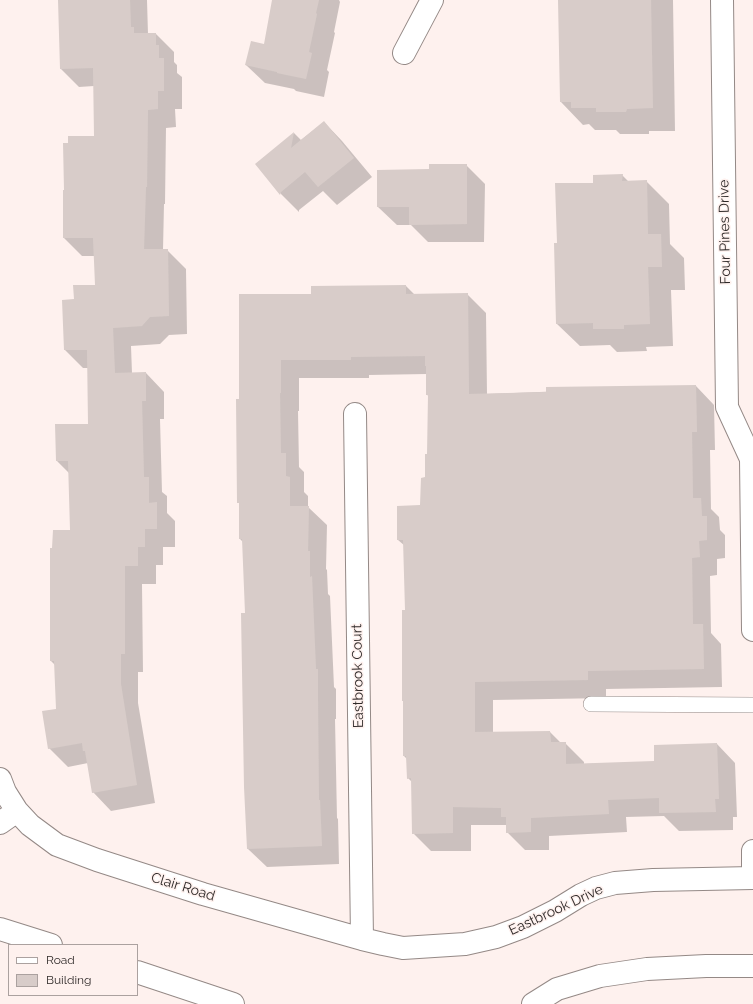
<!DOCTYPE html>
<style>
body{margin:0}
#map{position:relative;width:753px;height:1004px;overflow:hidden;background:#fef1ee;font-family:Raleway,sans-serif}
canvas{display:block}
.legend{position:absolute;left:8px;top:944px;width:130px;height:52px;box-sizing:border-box;background:#fef1ee;border:1px solid #aba19f;margin:0;padding:5px 7px;list-style:none;font-size:12px;color:#2f2a29}
.legend li{display:flex;align-items:center;gap:8px;height:20px}
.legend b{width:20px;border:1px solid #aba19f}
</style>
<div id="map">
<canvas width="753" height="1004"></canvas>
<ul class="legend">
<li><b style="height:5px;background:#fff"></b>Road</li>
<li><b style="height:11px;background:#d8ccc9"></b>Building</li>
</ul>
</div>
<script>
const g = document.querySelector('canvas').getContext('2d');
g.lineJoin = 'round';
function fill(path, color) {
  g.fillStyle = color;
  g.fill(path, 'evenodd');
}
function toPath(rows) {
  const path = new Path2D();
  for (const r of rows) {
    path.moveTo(r[0], r[1]);
    for (let i = 2; i < r.length; i += 2) path.lineTo(r[i], r[i + 1]);
  }
  return path;
}
function strokePath(path, color, width, dash) {
  g.strokeStyle = color;
  g.lineWidth = width;
  g.lineCap = dash ? 'butt' : 'round';
  g.setLineDash(dash || []);
  g.stroke(path);
}
function drawText(font, color, halo, rows, align = 'center') {
  g.font = font + ' Raleway,sans-serif';
  g.lineWidth = 3;
  g.setLineDash([]);
  g.textBaseline = 'middle';
  g.strokeStyle = halo;
  g.fillStyle = color;
  for (const [text, x, y, turn = 0] of rows) {
    g.save();
    g.translate(x, y);
    g.rotate((+turn || 0) * Math.PI / 180);
    g.textAlign = isNaN(turn) ? turn : align;
    if (halo) g.strokeText(text, 0, 0);
    g.fillText(text, 0, 0);
    g.restore();
  }
}
const shadow = toPath([
 [59,0,147,0,148,34,156,34,174,52,174,62,177,65,177,73,182,77,182,109,175,109,176,127,166,128,165,204,164,204,163,250,167,250,186,269,187,334,169,335,160,344,131,346,132,373,146,373,164,392,164,419,160,419,162,492,167,496,167,513,175,521,175,547,163,547,163,565,156,565,156,584,142,584,143,672,138,672,138,703,155,803,111,811,93,792,88,763,68,767,49,748,57,710,55,665,51,661,53,549,71,531,69,473,57,461,89,425,88,368,83,368,65,350,75,300,96,286,95,256,82,256,64,238,95,137,94,86,79,87,61,69],
 [273,0,339,0,340,2,334,32,335,33,327,70,329,72,324,97,296,91,294,89,265,83,246,65,265,45],
 [559,0,673,0,675,131,649,131,649,134,620,134,616,130,595,130,589,124,583,125,561,102],
 [324,122,342,141,372,177,337,205,323,191,299,210,299,212,281,194,256,164,294,133,301,140],
 [466,165,485,184,484,242,428,242,411,225,397,225,378,207,430,170],
 [622,175,628,181,646,181,669,204,670,244,684,258,685,290,671,290,673,346,646,347,647,351,617,352,610,345,580,346,557,324,558,244,595,184],
 [406,286,415,295,467,294,486,313,487,394,696,386,714,405,715,450,710,450,711,509,719,517,720,530,725,535,725,558,717,559,717,575,710,576,711,633,721,644,722,687,606,689,606,698,493,700,493,733,550,732,561,743,565,743,584,762,584,764,655,762,655,746,717,744,735,763,737,817,733,817,733,830,679,831,664,816,626,817,627,832,549,836,549,850,525,850,507,832,507,825,471,825,471,851,431,851,413,833,413,783,408,778,407,759,404,756,404,702,403,701,406,611,405,546,398,540,421,506,426,478,428,456,429,396,427,395,427,374,369,375,369,378,299,378,299,411,298,411,299,467,304,472,304,492,308,496,308,507,327,525,326,569,327,570,328,594,330,596,334,687,336,689,336,719,335,719,337,818,338,819,339,864,267,867,248,849,246,614,243,542,240,539,240,400,312,295]
]);
const building = toPath([
 [58,0,130,0,131,27,134,27,134,33,156,33,156,45,159,45,159,58,164,58,164,91,158,91,158,109,148,110,147,187,146,187,144,249,168,249,169,316,150,317,142,326,113,328,115,373,146,372,146,401,142,401,144,477,149,477,149,503,157,502,157,529,145,529,145,547,138,547,138,566,125,566,125,654,121,654,121,684,137,785,92,793,85,751,83,751,82,743,48,749,42,711,56,709,54,661,50,661,50,548,52,548,53,530,70,530,68,461,56,461,55,424,88,424,87,350,64,350,62,300,74,299,73,285,95,285,93,238,63,238,63,190,64,190,63,143,68,143,68,136,94,136,93,68,60,69],
 [272,0,319,0,316,13,317,14,309,52,312,53,306,79,277,73,277,72,245,65,251,41,264,44],
 [558,0,651,0,653,108,627,109,626,112,596,112,596,108,571,108,571,102,560,102],
 [324,121,354,158,318,187,305,172,281,192,280,195,255,164,294,132,291,148],
 [429,164,467,164,467,224,409,225,409,207,377,207,377,170,429,169],
 [623,174,622,181,647,180,648,234,661,234,662,267,648,267,650,324,624,325,624,329,593,329,593,323,556,324,554,243,557,243,555,183,593,183,593,175],
 [406,285,406,294,468,293,469,394,546,392,546,387,696,385,697,432,692,432,693,498,701,498,702,516,707,516,707,540,699,541,700,557,692,558,693,624,703,624,704,669,588,671,588,680,475,682,475,732,550,731,551,742,566,742,566,764,654,761,654,745,717,743,719,799,715,799,716,812,659,813,659,798,608,800,609,814,531,818,531,832,506,833,506,817,501,817,501,808,453,807,453,833,412,834,411,778,407,779,406,756,403,756,403,701,402,701,402,610,405,610,403,540,397,540,397,506,420,505,421,478,425,477,425,454,427,454,428,395,426,395,426,366,425,366,425,356,351,357,351,360,281,360,281,393,280,393,281,453,286,453,286,476,290,477,290,506,309,506,308,551,310,551,310,577,312,576,316,669,318,669,318,701,319,800,320,800,322,846,247,849,244,787,241,613,245,613,242,539,239,539,239,503,237,503,236,399,239,399,239,294,311,294,311,286]
]);
const lane = toPath([
 [591,704,753,705]
]);
const street = toPath([
 [722,0,727,407,751,459],
 [404,53,432,0],
 [355,414,362,939],
 [753,453,751,459,753,630],
 [0,779,5,792,17,811,30,825,57,845,97,860,203,894,362,939,383,944,403,948,465,944,496,937,523,927,555,911,581,895,596,888,615,883,653,880,753,878],
 [0,823,17,811],
 [753,878,753,851],
 [533,1004,557,989,600,976,647,969,706,966,753,966]
]);
const secondary = toPath([
 [0,929,51,945],
 [137,972,233,1004]
]);
const streetNames = [
 ["Four Pines Drive",725,232,-91],
 ["Eastbrook Court",358,676,-91],
 ["Clair Road",183,887,17],
 ["Eastbrook Drive",556,910,-25]
];
fill(shadow, '#0003');
fill(building, '#d8ccc9');
strokePath(lane, '#948986', 16);
strokePath(street, '#948986', 24);
strokePath(secondary, '#948986', 24);
strokePath(lane, '#fff', 15);
strokePath(street, '#fff', 22);
strokePath(secondary, '#fff', 22);
drawText('14px', '#2f2a29', '#fef1ee', streetNames);
</script>
